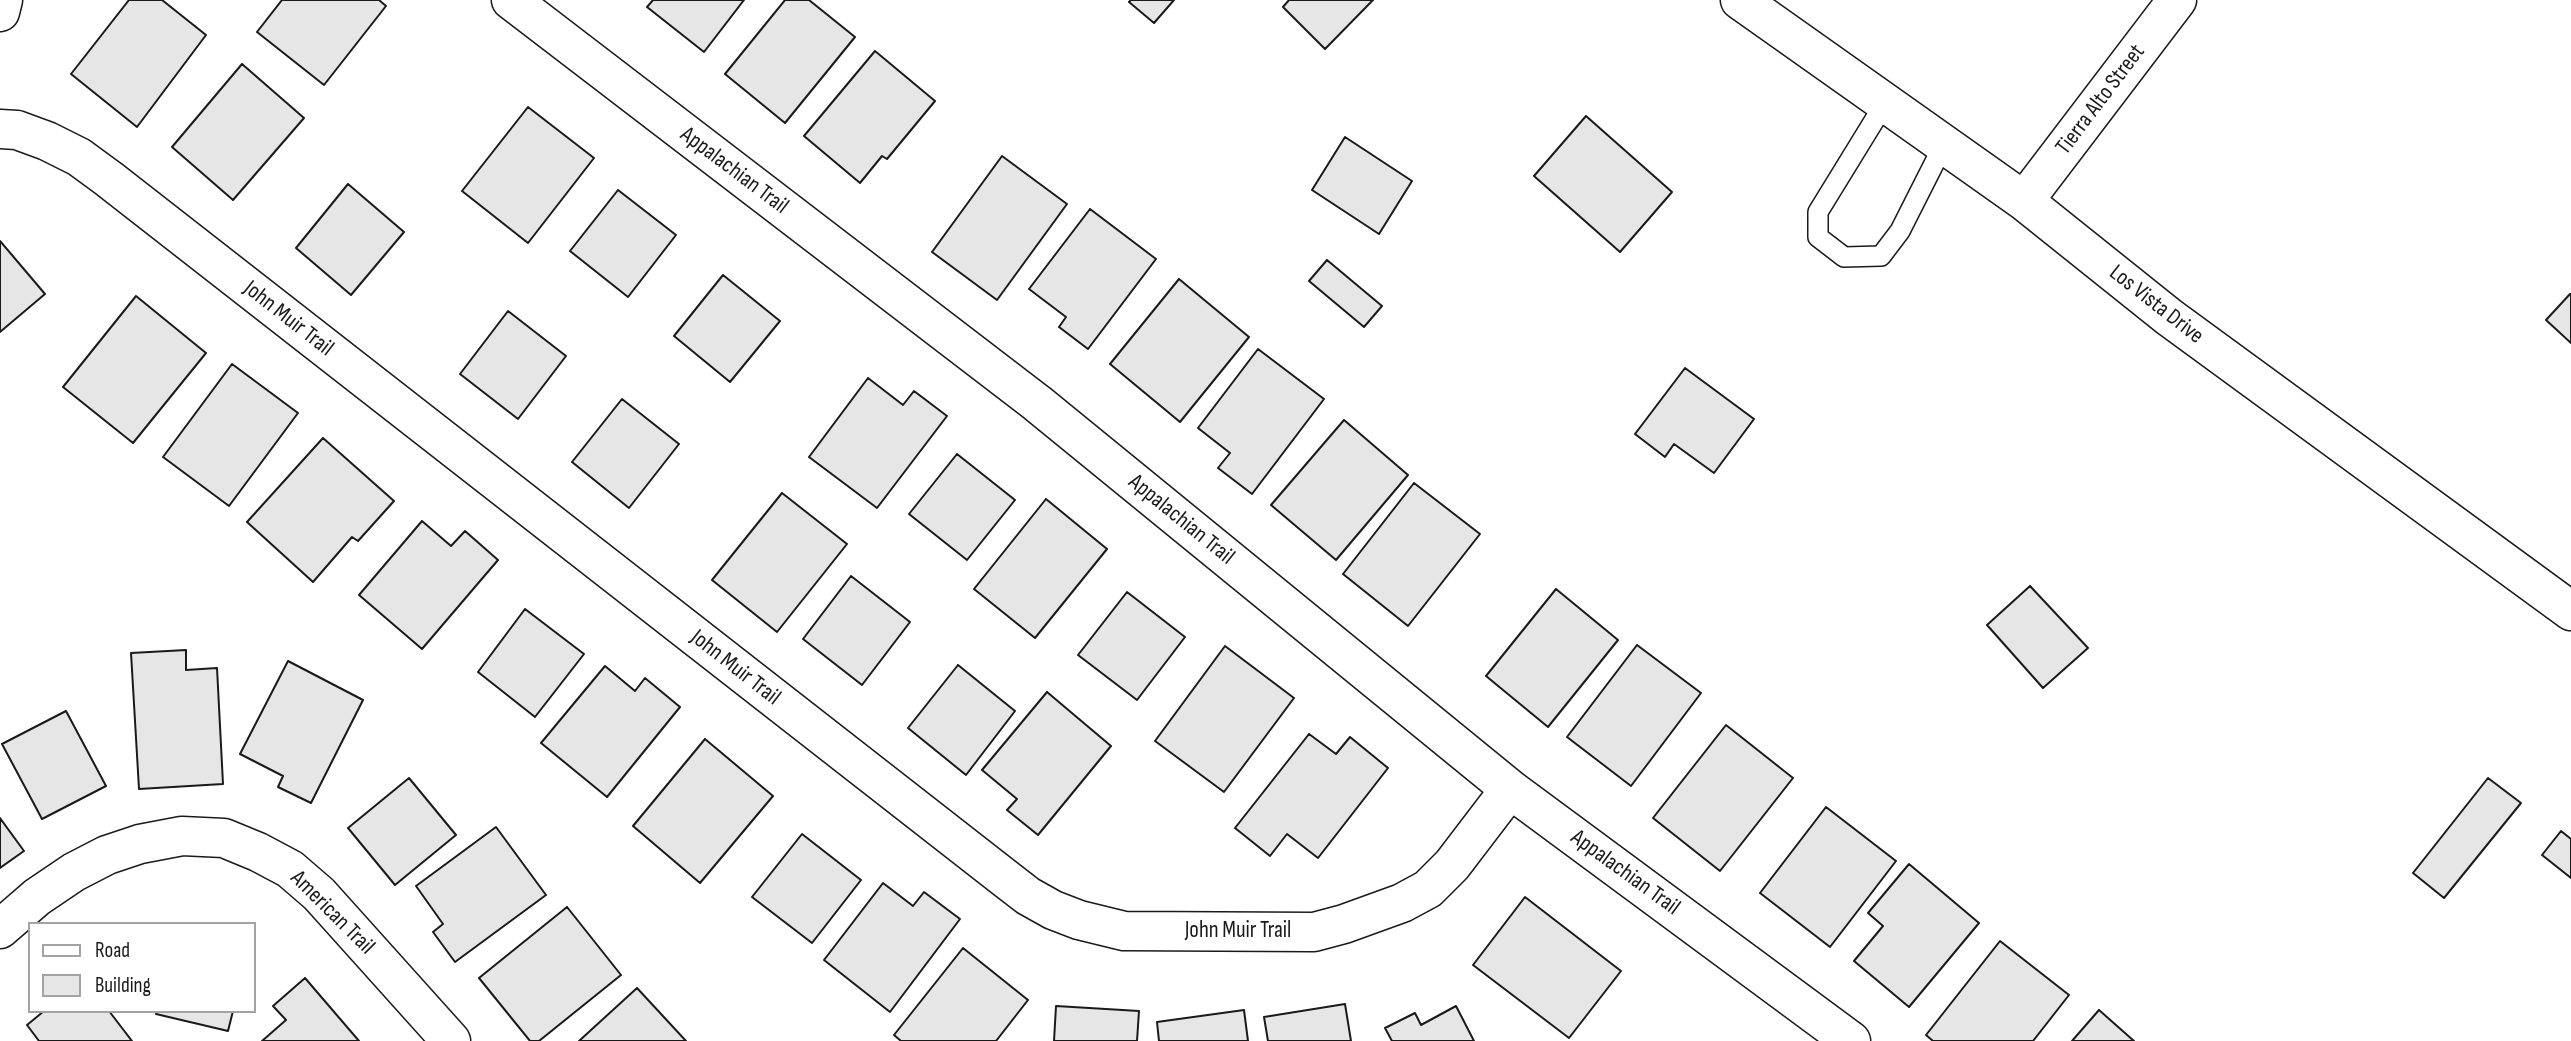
<!DOCTYPE html>
<style>
body{margin:0}
#map{position:relative;width:2571px;height:1041px;overflow:hidden;background:#fff;font-family:"Sofia Sans Condensed",sans-serif}
canvas{display:block}
.legend{position:absolute;left:28px;top:922px;width:228px;height:91px;box-sizing:border-box;background:#fff;border:2px solid #a3a3a3;margin:0;padding:9px 12px;list-style:none;font-size:21px;color:#1a1a1a}
.legend li{display:flex;align-items:center;gap:14px;height:35px}
.legend b{width:35px;border:2px solid #a3a3a3}
</style>
<div id="map">
<canvas width="2571" height="1041"></canvas>
<ul class="legend">
<li><b style="height:9px;background:#fff"></b>Road</li>
<li><b style="height:19px;background:#e6e6e6"></b>Building</li>
</ul>
</div>
<script>
const g = document.querySelector('canvas').getContext('2d');
g.lineJoin = 'round';
function fill(path, color) {
  g.fillStyle = color;
  g.fill(path, 'evenodd');
}
function toPath(rows) {
  const path = new Path2D();
  for (const r of rows) {
    path.moveTo(r[0], r[1]);
    for (let i = 2; i < r.length; i += 2) path.lineTo(r[i], r[i + 1]);
  }
  return path;
}
function strokePath(path, color, width, dash) {
  g.strokeStyle = color;
  g.lineWidth = width;
  g.lineCap = dash ? 'butt' : 'round';
  g.setLineDash(dash || []);
  g.stroke(path);
}
function drawText(font, color, halo, rows, align = 'center') {
  g.font = font + ' "Sofia Sans Condensed",sans-serif';
  g.lineWidth = 5;
  g.setLineDash([]);
  g.textBaseline = 'middle';
  g.strokeStyle = halo;
  g.fillStyle = color;
  for (const [text, x, y, turn = 0] of rows) {
    g.save();
    g.translate(x, y);
    g.rotate((+turn || 0) * Math.PI / 180);
    g.textAlign = isNaN(turn) ? turn : align;
    if (halo) g.strokeText(text, 0, 0);
    g.fillText(text, 0, 0);
    g.restore();
  }
}
const building = toPath([
 [129,0,162,0,206,35,137,127,71,74,129,0],
 [282,0,379,0,386,6,324,85,257,32,282,0],
 [653,0,744,0,704,52,647,7,653,0],
 [785,0,809,0,855,37,785,123,725,74,785,0],
 [1131,0,1174,0,1154,23,1129,2,1131,0],
 [1289,0,1373,0,1325,49,1283,7,1289,0],
 [875,51,935,101,887,159,882,156,860,183,804,136,875,51],
 [242,64,304,118,233,200,172,147,242,64],
 [528,107,594,158,528,243,462,191,528,107],
 [1586,116,1672,192,1620,252,1534,176,1586,116],
 [1345,137,1412,181,1379,234,1312,190,1345,137],
 [1002,156,1067,204,997,300,932,252,1002,156],
 [348,184,404,232,351,295,296,248,348,184],
 [618,190,676,235,628,297,570,251,618,190],
 [1090,209,1156,259,1088,349,1059,327,1066,317,1029,289,1090,209],
 [0,241,45,294,0,332,0,241],
 [1327,260,1382,306,1364,327,1309,281,1327,260],
 [723,275,780,321,730,382,674,336,723,275],
 [1179,279,1249,337,1180,422,1110,364,1179,279],
 [2570,294,2571,294,2571,343,2546,320,2570,294],
 [136,296,206,353,133,443,63,387,136,296],
 [508,311,566,356,518,419,460,374,508,311],
 [1258,349,1324,399,1252,494,1218,468,1230,453,1198,428,1258,349],
 [232,364,298,413,229,506,163,457,232,364],
 [1685,368,1754,419,1714,473,1674,444,1665,457,1635,434,1685,368],
 [868,378,903,405,914,391,947,416,877,508,809,457,868,378],
 [622,399,679,444,629,508,572,462,622,399],
 [1344,420,1408,475,1336,560,1271,505,1344,420],
 [323,438,394,501,358,541,352,537,313,582,247,522,323,438],
 [957,454,1015,500,967,560,909,514,957,454],
 [1414,483,1480,534,1408,626,1343,574,1414,483],
 [782,493,847,544,777,632,712,580,782,493],
 [1046,499,1107,549,1035,638,974,589,1046,499],
 [422,521,451,546,465,531,498,560,422,649,359,595,422,521],
 [851,576,910,622,862,685,803,639,851,576],
 [2030,586,2088,648,2043,688,1987,625,2030,586],
 [1556,589,1618,640,1548,727,1486,676,1556,589],
 [1127,592,1185,637,1137,700,1078,655,1127,592],
 [525,609,584,654,535,717,478,672,525,609],
 [1637,645,1701,693,1631,786,1567,737,1637,645],
 [1225,646,1294,698,1224,792,1155,741,1225,646],
 [186,650,186,670,217,668,223,784,139,789,131,653,186,650],
 [288,661,363,700,311,803,278,787,283,776,240,754,288,661],
 [958,665,1015,711,966,775,908,728,958,665],
 [605,666,635,691,645,678,680,707,607,797,541,743,605,666],
 [1047,692,1111,746,1038,835,1007,810,1017,799,982,770,1047,692],
 [66,711,106,786,42,819,2,744,66,711],
 [1726,725,1793,778,1720,871,1653,818,1726,725],
 [1309,734,1336,754,1350,737,1388,768,1318,858,1287,834,1270,856,1235,828,1309,734],
 [705,739,773,796,700,883,633,826,705,739],
 [409,778,456,835,395,885,348,828,409,778],
 [2488,778,2521,803,2444,898,2413,873,2488,778],
 [1826,807,1896,861,1830,947,1760,893,1826,807],
 [0,818,24,851,0,868,0,818],
 [496,827,546,895,455,962,433,932,443,924,416,886,496,827],
 [2561,831,2571,839,2571,878,2542,855,2561,831],
 [802,834,861,880,812,943,752,897,802,834],
 [1909,864,1979,923,1909,1007,1854,961,1883,926,1868,913,1909,864],
 [883,883,913,906,924,892,960,919,890,1012,824,960,883,883],
 [1525,897,1621,971,1569,1038,1473,965,1525,897],
 [567,907,621,975,539,1041,530,1041,479,978,567,907],
 [2000,941,2069,995,2033,1041,1933,1041,1926,1035,2000,941],
 [963,948,1028,1000,996,1041,901,1041,894,1035,963,948],
 [305,978,359,1041,262,1041,286,1020,273,1006,305,978],
 [637,988,686,1041,579,1041,637,988],
 [1345,1004,1351,1041,1268,1041,1264,1017,1345,1004],
 [1056,1006,1139,1011,1137,1041,1054,1041,1056,1006],
 [1456,1006,1474,1041,1392,1041,1385,1028,1415,1013,1421,1025,1456,1006],
 [1244,1010,1248,1041,1159,1041,1157,1022,1244,1010],
 [2099,1010,2134,1041,2072,1041,2099,1010],
 [44,1011,109,1011,132,1041,39,1041,27,1025,44,1011],
 [157,1011,233,1011,228,1031,156,1014,157,1011]
]);
const service = toPath([
 [1885,103,1818,212,1818,237,1844,257,1881,256,1900,231,1944,144]
]);
const minor = toPath([
 [511,0,1037,403,1510,789,1851,1041],
 [1740,0,2024,201,2169,317,2571,611],
 [0,12,3,0],
 [0,129,17,130,47,141,79,157,109,179,1006,879,1028,896,1053,910,1079,920,1124,931,1314,932,1344,924,1402,903,1428,889,1452,865,1510,789],
 [2024,201,2177,0],
 [0,929,37,897,74,872,107,855,140,844,182,836,224,838,258,852,290,869,319,894,451,1041]
]);
const streetNames = [
 ["Tierra Alto Street",2101,100,-53],
 ["Appalachian Trail",734,171,37],
 ["Los Vista Drive",2156,305,38],
 ["John Muir Trail",288,319,38],
 ["Appalachian Trail",1181,520,39],
 ["John Muir Trail",735,668,38],
 ["Appalachian Trail",1625,873,36],
 ["American Trail",332,913,45],
 ["John Muir Trail",1238,931]
];
fill(building, '#e6e6e6');
strokePath(building, '#1a1a1a', 2);
strokePath(service, '#1a1a1a', 22);
strokePath(minor, '#1a1a1a', 41);
strokePath(service, '#fff', 19);
strokePath(minor, '#fff', 38);
drawText('23px', '#1a1a1a', '#fff', streetNames);
</script>
